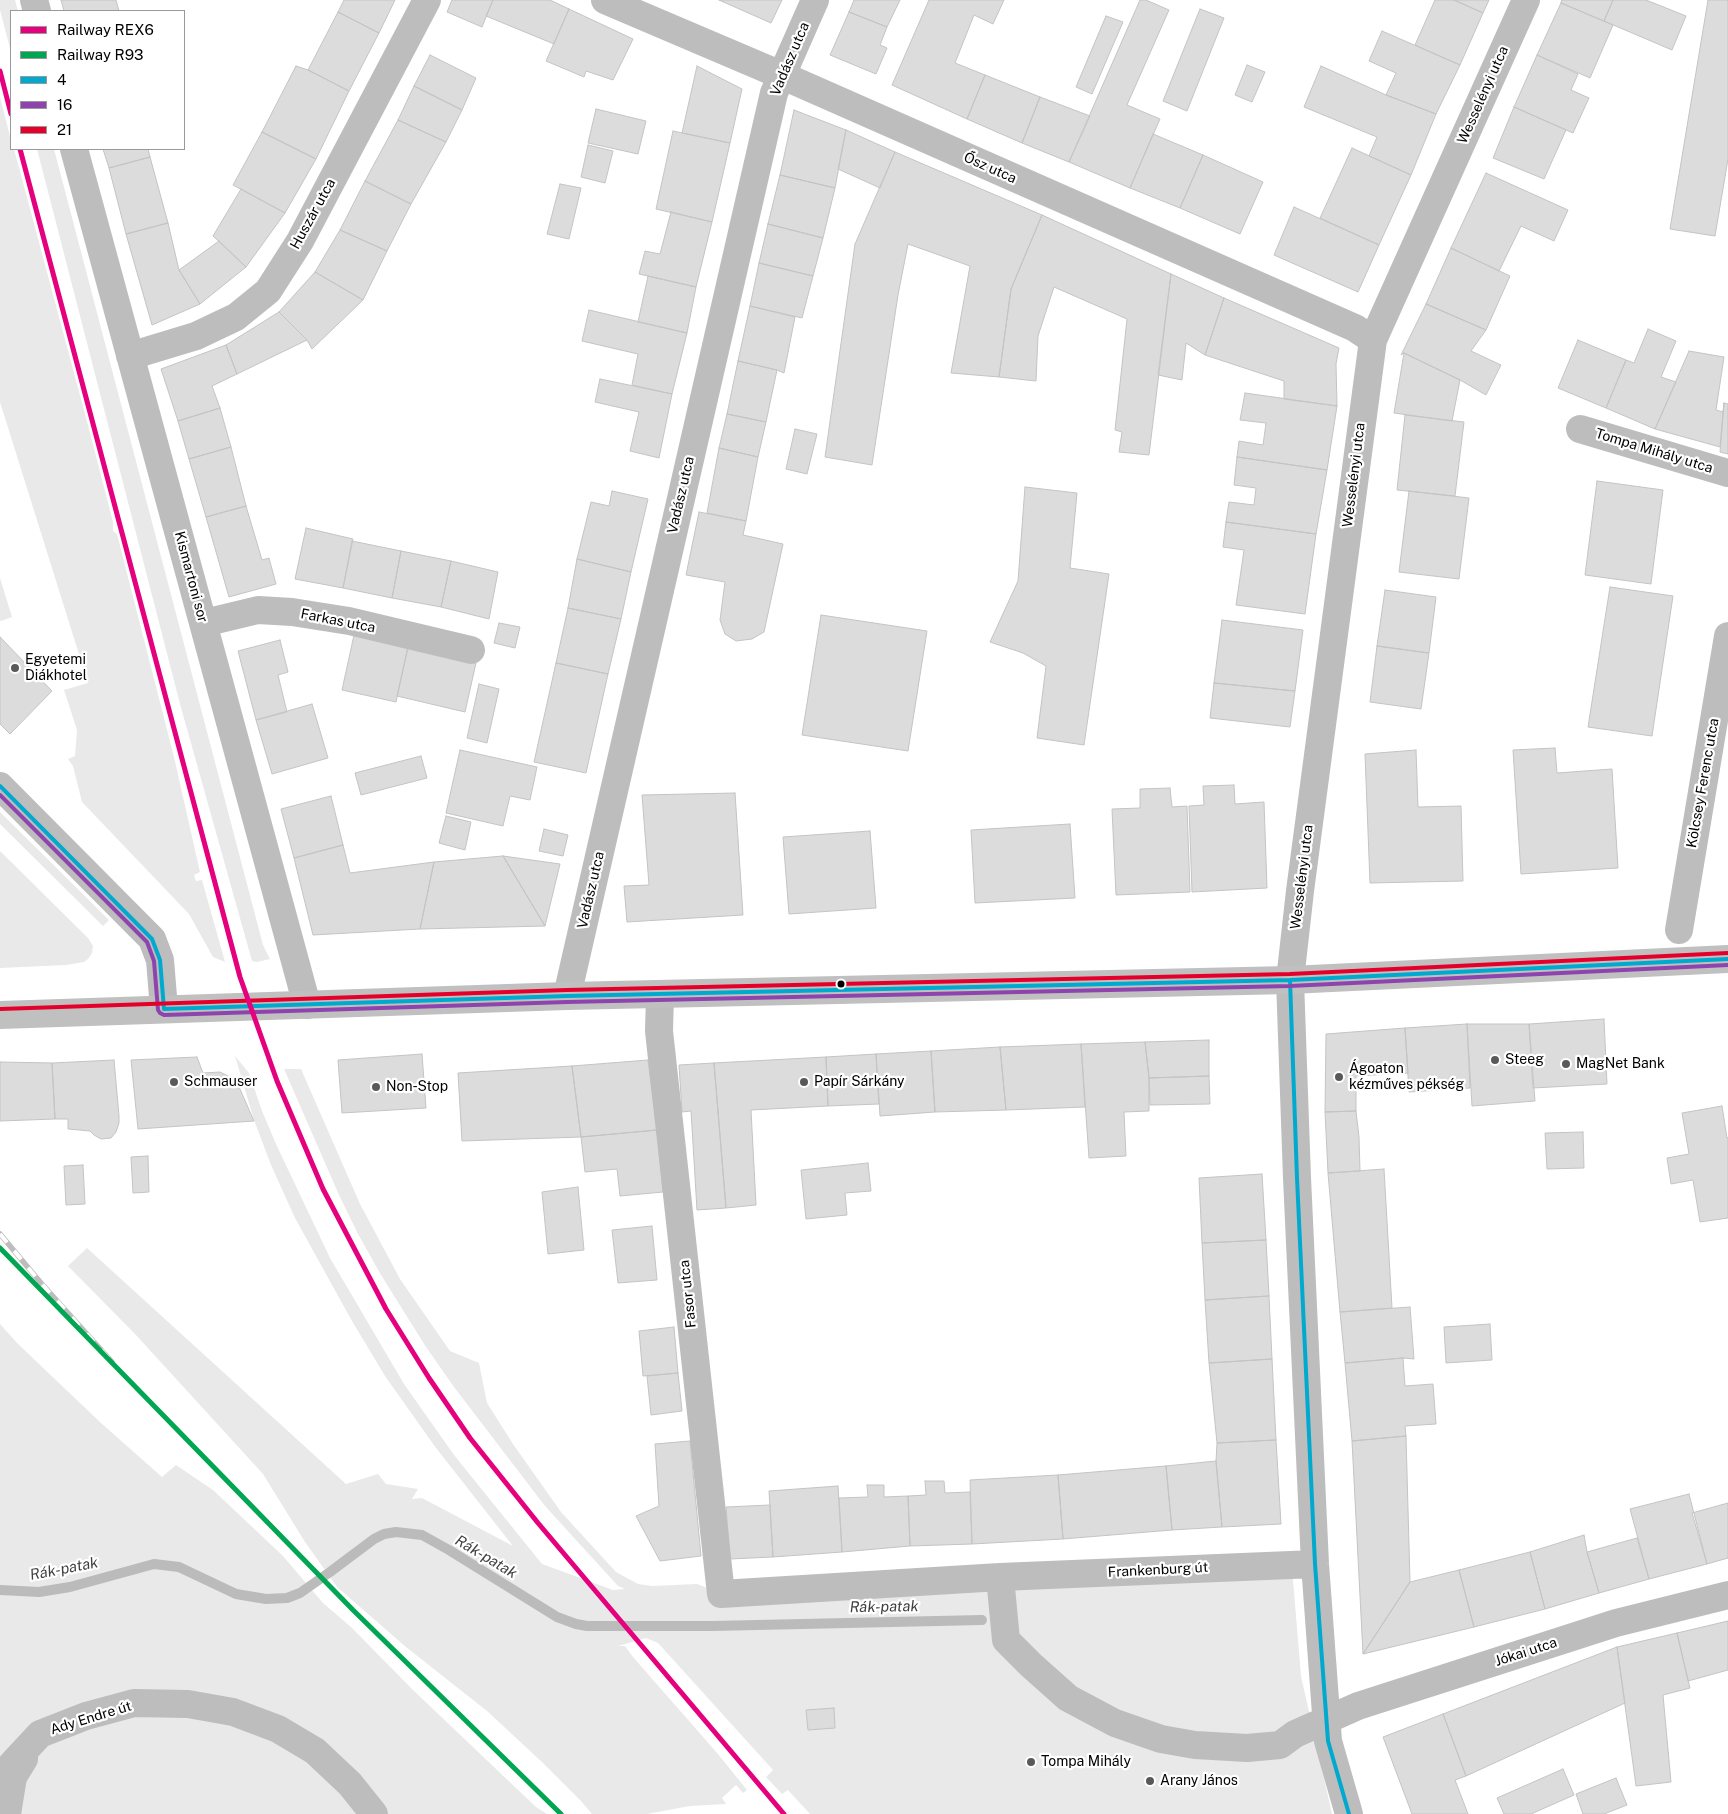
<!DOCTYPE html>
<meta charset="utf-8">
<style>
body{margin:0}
#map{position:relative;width:1728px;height:1814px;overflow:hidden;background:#fff;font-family:"Public Sans",sans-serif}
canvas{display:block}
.legend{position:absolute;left:10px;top:10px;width:175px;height:140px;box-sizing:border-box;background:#fff;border:1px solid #999;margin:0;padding:6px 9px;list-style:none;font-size:15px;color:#000}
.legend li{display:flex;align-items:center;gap:10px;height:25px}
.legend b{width:25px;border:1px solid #999}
</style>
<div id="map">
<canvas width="1728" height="1814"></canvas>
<ul class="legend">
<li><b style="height:6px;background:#e5007d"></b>Railway REX6</li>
<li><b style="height:6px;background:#00a651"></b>Railway R93</li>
<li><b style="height:6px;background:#00a9ce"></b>4</li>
<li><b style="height:6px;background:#8e44ad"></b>16</li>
<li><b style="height:6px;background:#e4002b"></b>21</li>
</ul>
</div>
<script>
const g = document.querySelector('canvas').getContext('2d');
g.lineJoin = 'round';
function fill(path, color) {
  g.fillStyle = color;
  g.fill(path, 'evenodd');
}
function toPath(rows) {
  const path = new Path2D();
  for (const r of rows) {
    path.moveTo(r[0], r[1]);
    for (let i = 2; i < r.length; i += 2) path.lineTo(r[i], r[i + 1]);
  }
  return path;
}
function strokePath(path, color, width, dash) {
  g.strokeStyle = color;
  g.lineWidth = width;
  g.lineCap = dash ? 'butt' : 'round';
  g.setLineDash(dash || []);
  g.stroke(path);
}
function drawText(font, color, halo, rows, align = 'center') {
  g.font = font + ' "Public Sans",sans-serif';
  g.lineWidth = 4.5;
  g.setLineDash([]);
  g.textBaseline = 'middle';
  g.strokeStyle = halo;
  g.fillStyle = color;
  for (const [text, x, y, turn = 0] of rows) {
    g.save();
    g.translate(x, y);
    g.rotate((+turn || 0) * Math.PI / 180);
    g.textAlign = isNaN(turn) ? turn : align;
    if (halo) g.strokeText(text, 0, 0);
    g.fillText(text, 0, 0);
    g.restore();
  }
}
const green = toPath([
 [0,0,15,0,18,11,11,11,11,52,0,10],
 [0,97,11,140,11,149,14,149,88,425,113,522,113,531,117,534,174,757,200,872,194,875,196,881,202,880,225,962,213,957,189,914,82,802,73,766,68,759,75,756,77,730,64,690,88,683,0,402],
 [37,149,54,149,263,945,270,959,257,962,252,961,180,704],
 [0,578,12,617,1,621,0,620],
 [0,812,109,920,103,926,0,824],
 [0,851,88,938,93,946,92,953,89,958,84,962,66,965,0,968],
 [235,1056,249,1073,262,1111,276,1144,330,1258,404,1384,454,1455,542,1564,613,1590,625,1589,618,1586,545,1506,454,1387,426,1347,381,1275,358,1234,339,1195,284,1069,301,1069,360,1204,400,1279,450,1351,479,1363,487,1403,513,1444,561,1512,616,1572,638,1584,652,1586,697,1584,705,1587,711,1593,1291,1556,1301,1676,1332,1814,810,1814,788,1790,782,1794,766,1777,773,1770,658,1643,646,1638,618,1646,625,1646,633,1657,718,1754,747,1790,743,1793,736,1785,722,1798,726,1804,690,1806,647,1814,592,1814,581,1801,543,1763,487,1711,406,1647,337,1587,305,1542,263,1474,136,1335,68,1266,87,1248,346,1484,378,1474,386,1484,418,1489,412,1499,422,1498,513,1546,436,1448,385,1376,352,1321,295,1218,271,1165,254,1120],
 [0,1324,17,1343,101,1423,162,1477,176,1465,213,1490,283,1556,323,1603,351,1627,412,1689,536,1807,547,1814,0,1814]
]);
const stream = toPath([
 [0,1590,39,1592,70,1587,154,1564,179,1567,236,1594,266,1599,287,1598,300,1593,330,1572,374,1539,384,1534,396,1532,422,1535,449,1550,557,1617,576,1624,587,1626,712,1626,982,1620]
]);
const building = toPath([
 [61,0,116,0,119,11,64,11,61,0],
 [344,0,395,0,379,33,338,12,344,0],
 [452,0,493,0,482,27,447,12,452,0],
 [493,0,550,0,569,9,554,44,486,16,493,0],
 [719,0,782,0,771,23,719,0],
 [854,0,900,0,887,27,849,12,854,0],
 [929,0,1004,0,993,24,974,15,955,63,985,75,967,119,892,85,929,0],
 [1140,0,1146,0,1169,10,1127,105,1160,119,1130,188,1069,162,1140,0],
 [1435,0,1454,0,1483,13,1460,65,1415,45,1435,0],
 [1454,0,1489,0,1483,13,1454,0],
 [1562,0,1613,0,1604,21,1561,3,1562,0],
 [1613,0,1646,0,1686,16,1672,50,1604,21,1613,0],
 [1708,0,1728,0,1728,159,1715,236,1670,229,1708,0],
 [1561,3,1613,25,1590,78,1537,55,1561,3],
 [569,9,633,39,613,80,586,71,584,77,546,61,569,9],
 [1200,9,1224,18,1187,111,1163,101,1200,9],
 [338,12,379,33,349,91,308,70,338,12],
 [849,12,887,27,880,45,887,48,876,74,830,55,849,12],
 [1106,16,1123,22,1092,94,1076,87,1106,16],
 [1382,31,1460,65,1436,114,1386,95,1396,73,1369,61,1382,31],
 [430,55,476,78,462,110,414,86,430,55],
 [1537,55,1578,74,1571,90,1589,98,1573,133,1514,107,1537,55],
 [1247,65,1265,72,1252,102,1235,95,1247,65],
 [296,66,308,70,349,91,316,159,262,132,296,66],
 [697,66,742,89,730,143,682,133,697,66],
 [1321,66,1386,95,1436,114,1411,175,1369,156,1377,137,1304,107,1321,66],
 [985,75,1040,97,1022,143,967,119,985,75],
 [414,86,462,110,446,142,398,120,414,86],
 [1040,97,1090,116,1069,162,1022,143,1040,97],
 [1514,107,1566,130,1544,179,1493,158,1514,107],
 [596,109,646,121,638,154,588,143,596,109],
 [794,110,846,130,835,188,780,175,794,110],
 [398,120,446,142,411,204,365,181,398,120],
 [846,130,895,152,880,188,838,169,846,130],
 [673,131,730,143,712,222,656,209,673,131],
 [262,132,316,159,285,213,233,185,262,132],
 [1153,134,1203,155,1180,208,1130,188,1153,134],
 [588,145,613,151,605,183,581,177,588,145],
 [1352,148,1411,175,1379,245,1320,218,1352,148],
 [103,149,148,149,150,157,109,168,103,149],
 [895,152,1042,215,1011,289,999,377,951,373,970,266,908,244,898,295,872,465,825,457,855,244,895,152],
 [1203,155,1263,182,1240,234,1180,208,1203,155],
 [150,157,168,223,126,234,109,168,150,157],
 [1486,173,1568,210,1554,241,1521,226,1499,271,1451,248,1486,173],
 [780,175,835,188,823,238,768,224,780,175],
 [365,181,411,204,387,251,340,230,365,181],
 [560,184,581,188,569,239,547,234,560,184],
 [241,189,285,213,246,267,213,236,241,189],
 [1294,207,1379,245,1358,292,1274,255,1294,207],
 [671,212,712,222,696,287,639,274,645,251,660,254,671,212],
 [1042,215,1171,274,1149,455,1119,452,1122,432,1115,430,1127,319,1054,287,1038,336,1036,381,999,377,1011,289,1042,215],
 [168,223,179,270,200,304,152,325,126,234,168,223],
 [768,224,823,238,813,276,759,263,768,224],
 [340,230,387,251,363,300,315,272,340,230],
 [219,241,246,267,200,304,179,270,219,241],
 [1451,248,1510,276,1486,330,1426,304,1451,248],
 [759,263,813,276,802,318,750,306,759,263],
 [315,272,363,300,312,349,307,340,279,312,315,272],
 [1171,274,1224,298,1205,355,1186,343,1182,380,1158,375,1171,274],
 [648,276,696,287,687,333,638,322,648,276],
 [1224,298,1339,348,1336,364,1337,406,1284,399,1284,381,1205,355,1224,298],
 [1426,304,1486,330,1471,351,1501,365,1486,395,1460,380,1404,353,1401,355,1426,304],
 [750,306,795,317,784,373,777,370,738,361,750,306],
 [589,310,687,333,672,394,632,385,638,354,582,341,589,310],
 [279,312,307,340,237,374,226,345,279,312],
 [1648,329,1676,341,1661,377,1676,382,1655,429,1606,408,1626,360,1634,363,1648,329],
 [1578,340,1626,360,1606,408,1558,388,1578,340],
 [226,345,237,374,212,386,220,408,178,421,161,369,226,345],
 [1689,351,1724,357,1716,410,1723,412,1724,403,1720,447,1655,429,1689,351],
 [1404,353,1460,380,1452,421,1394,413,1404,353],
 [738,361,777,370,766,422,727,414,738,361],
 [600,379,672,394,659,458,630,451,639,412,595,402,600,379],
 [1245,393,1337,406,1327,470,1237,457,1239,441,1263,445,1266,423,1240,420,1245,393],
 [1724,403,1728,404,1728,454,1720,452,1724,403],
 [220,408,231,447,189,459,178,421,220,408],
 [727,414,766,422,758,457,719,448,727,414],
 [1405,415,1464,422,1455,496,1397,490,1405,415],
 [795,429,817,434,807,474,786,469,795,429],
 [231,447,246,506,206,517,189,459,231,447],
 [719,448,758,457,746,521,707,513,719,448],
 [1237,457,1327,470,1316,534,1226,522,1229,502,1254,505,1256,488,1234,485,1237,457],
 [1597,481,1663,490,1651,584,1585,575,1597,481],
 [1025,487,1077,493,1070,568,1109,574,1084,745,1037,738,1046,666,1023,653,990,642,1018,581,1025,487],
 [612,491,648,499,631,572,577,559,591,502,609,506,612,491],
 [1409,491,1469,498,1459,579,1399,572,1409,491],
 [246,506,262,560,269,558,276,584,229,597,206,517,246,506],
 [699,512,746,521,743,535,783,544,764,632,752,639,736,641,725,634,720,620,725,582,686,575,699,512],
 [1226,522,1316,534,1305,614,1236,605,1244,550,1223,547,1226,522],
 [306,528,353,539,343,588,295,579,306,528],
 [352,541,401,551,392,598,343,588,352,541],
 [401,551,451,561,441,607,392,598,401,551],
 [577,559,631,572,621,619,568,608,577,559],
 [451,561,498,572,489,619,441,607,451,561],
 [1610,587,1673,596,1652,736,1588,727,1610,587],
 [1385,590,1436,597,1429,653,1377,646,1385,590],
 [568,608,621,619,608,674,556,663,568,608],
 [821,615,927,631,908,751,802,735,821,615],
 [1222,620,1303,630,1295,691,1214,683,1222,620],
 [499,623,520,627,515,648,494,643,499,623],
 [354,635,408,647,396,702,342,690,354,635],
 [0,637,52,691,10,734,0,724,0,637],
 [280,640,288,672,278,675,287,712,256,720,238,651,280,640],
 [1377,646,1429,653,1421,709,1370,702,1377,646],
 [408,647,476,663,465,712,397,696,408,647],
 [556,663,608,674,586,773,534,762,556,663],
 [1214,683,1295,691,1290,727,1210,718,1214,683],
 [479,684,499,689,487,743,467,738,479,684],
 [312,704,328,758,272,774,256,720,312,704],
 [1555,748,1557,773,1612,769,1618,868,1521,874,1513,750,1555,748],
 [460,750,537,767,530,800,510,796,503,826,446,813,460,750],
 [1416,750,1418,807,1461,806,1463,881,1370,883,1365,754,1416,750],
 [421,756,427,778,361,795,355,773,421,756],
 [1234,785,1235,804,1264,802,1267,888,1192,892,1189,806,1204,805,1203,786,1234,785],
 [1170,788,1172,807,1187,806,1190,892,1116,895,1112,809,1140,808,1140,789,1170,788],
 [735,793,743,915,627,922,624,886,649,885,642,795,735,793],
 [331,796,343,845,294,858,281,809,331,796],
 [446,816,471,822,465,850,439,843,446,816],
 [1070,824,1075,898,975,903,971,830,1070,824],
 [544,829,568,835,563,856,539,851,544,829],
 [870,831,876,908,789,914,783,837,870,831],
 [343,845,350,873,434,862,420,929,313,935,294,858,343,845],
 [503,856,545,926,420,929,434,862,503,856],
 [503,856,560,864,545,926,503,856],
 [1604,1019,1607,1084,1533,1088,1529,1024,1604,1019],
 [1467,1024,1529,1024,1535,1101,1472,1106,1467,1024],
 [1467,1024,1470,1088,1409,1092,1405,1028,1467,1024],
 [1405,1028,1408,1073,1356,1076,1356,1111,1325,1112,1326,1034,1405,1028],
 [1209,1040,1209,1076,1149,1078,1145,1042,1209,1040],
 [1145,1042,1149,1078,1149,1111,1124,1112,1126,1156,1089,1158,1081,1044,1145,1042],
 [1081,1044,1085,1107,1006,1110,1000,1047,1081,1044],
 [1000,1047,1006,1110,935,1112,931,1051,1000,1047],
 [931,1051,935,1112,880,1116,876,1054,931,1051],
 [422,1054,426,1108,342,1113,338,1060,422,1054],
 [876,1054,879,1104,828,1106,826,1057,876,1054],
 [197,1057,203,1073,220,1072,236,1080,254,1121,138,1129,131,1060,197,1057],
 [826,1057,828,1106,751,1110,756,1205,726,1208,714,1063,826,1057],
 [114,1060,119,1116,119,1123,116,1132,111,1138,101,1139,94,1135,90,1131,68,1129,68,1119,55,1119,52,1063,114,1060],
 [648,1060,657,1130,581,1137,572,1066,648,1060],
 [0,1062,52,1063,55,1119,0,1121,0,1062],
 [714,1063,726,1208,697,1210,691,1111,682,1112,679,1065,714,1063],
 [572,1066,581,1137,462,1141,458,1073,572,1066],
 [1209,1076,1210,1104,1150,1105,1149,1078,1209,1076],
 [1722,1106,1727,1138,1728,1137,1728,1218,1700,1222,1693,1180,1671,1184,1667,1158,1689,1154,1682,1113,1722,1106],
 [1356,1111,1359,1137,1360,1171,1328,1173,1325,1112,1356,1111],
 [657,1130,663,1192,620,1196,617,1169,585,1172,581,1137,657,1130],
 [1583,1132,1584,1168,1547,1169,1545,1133,1583,1132],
 [148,1156,149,1192,133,1193,131,1157,148,1156],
 [868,1163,871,1191,845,1193,847,1215,806,1219,801,1170,868,1163],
 [83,1165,85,1204,66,1205,64,1166,83,1165],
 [1384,1169,1392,1308,1340,1312,1328,1173,1384,1169],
 [1262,1174,1266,1240,1202,1243,1199,1178,1262,1174],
 [578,1187,584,1250,548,1254,542,1192,578,1187],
 [652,1226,657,1280,618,1283,612,1230,652,1226],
 [1266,1240,1269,1296,1205,1300,1202,1243,1266,1240],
 [1269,1296,1272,1359,1209,1363,1205,1300,1269,1296],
 [1410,1307,1414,1359,1403,1358,1345,1363,1340,1312,1410,1307],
 [1490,1324,1492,1360,1446,1363,1444,1327,1490,1324],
 [674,1327,678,1373,643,1376,639,1331,674,1327],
 [1403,1358,1405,1386,1433,1384,1436,1424,1405,1426,1406,1436,1352,1441,1345,1363,1403,1358],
 [1272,1359,1276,1440,1217,1443,1209,1363,1272,1359],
 [678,1373,682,1411,651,1415,647,1376,678,1373],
 [1406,1436,1410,1582,1363,1654,1352,1441,1406,1436],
 [1276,1440,1281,1524,1222,1527,1216,1461,1217,1443,1276,1440],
 [690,1441,701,1556,660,1561,636,1516,659,1506,655,1444,690,1441],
 [1216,1461,1222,1527,1172,1530,1166,1466,1216,1461],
 [1166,1466,1172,1530,1063,1539,1058,1475,1166,1466],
 [1058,1475,1063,1539,972,1544,970,1480,1058,1475],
 [925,1481,944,1481,945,1493,970,1492,972,1544,910,1546,908,1496,926,1495,925,1481],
 [867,1485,884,1485,884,1497,908,1496,910,1546,842,1552,839,1498,868,1497,867,1485],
 [838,1486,842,1552,773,1557,769,1491,838,1486],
 [1689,1494,1707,1564,1649,1579,1630,1509,1689,1494],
 [1728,1503,1728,1558,1707,1564,1692,1513,1728,1503],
 [770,1505,773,1557,730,1559,726,1507,770,1505],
 [1584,1535,1587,1552,1599,1593,1545,1609,1530,1552,1584,1535],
 [1637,1538,1649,1579,1599,1593,1587,1552,1637,1538],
 [1530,1552,1545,1609,1474,1627,1459,1570,1530,1552],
 [1459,1570,1474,1627,1363,1654,1410,1582,1459,1570],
 [1728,1621,1728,1670,1688,1681,1677,1633,1728,1621],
 [1677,1633,1690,1688,1663,1695,1671,1782,1636,1786,1617,1647,1677,1633],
 [1617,1647,1625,1703,1466,1776,1443,1714,1617,1647],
 [834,1708,835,1728,808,1730,806,1710,834,1708],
 [1443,1714,1466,1776,1455,1780,1468,1814,1412,1814,1383,1737,1443,1714],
 [1563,1769,1574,1795,1531,1814,1504,1814,1497,1798,1563,1769],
 [1616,1778,1627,1805,1604,1814,1583,1814,1576,1794,1616,1778]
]);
const street = toPath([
 [34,0,37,11],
 [605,0,781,75,1355,328,1373,340],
 [74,149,307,1005],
 [130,356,196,336,236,317,268,291,300,241,427,0],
 [1580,429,1728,473],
 [204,623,258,610,292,612,349,621,471,650],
 [0,786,152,939,160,960,164,1009],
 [1679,930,1728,636],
 [660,995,659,1031,721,1594,1000,1577,1315,1564],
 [567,996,774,93,815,0],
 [1000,1577,1006,1640,1031,1665,1068,1698,1115,1723,1161,1739,1195,1745,1247,1748,1280,1745,1295,1734,1358,1706,1616,1623,1728,1595],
 [0,1777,40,1734,86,1716,134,1703,188,1704,233,1712,278,1729,315,1751,350,1784,374,1814],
 [7,1814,13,1777,24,1759],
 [1349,1814,1328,1741,1315,1564,1297,1178,1290,980,1300,891,1373,340,1526,0]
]);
const secondary = toPath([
 [0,1015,567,996,1290,980,1728,959]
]);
const rail = toPath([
 [0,1234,41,1283,112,1362]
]);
const bus1 = toPath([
 [0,786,152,939,160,960,164,1009,567,996,1290,980,1728,959],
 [1290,980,1297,1178,1315,1564,1328,1741,1349,1814]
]);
const bus2 = toPath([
 [0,795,147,942,154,961,158,1010,160,1013,164,1015,567,1002,1290,986,1728,965]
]);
const bus3 = toPath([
 [0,1009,567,990,1290,974,1728,953]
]);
const rail1 = toPath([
 [0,71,11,114],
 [20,149,240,977,277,1081,323,1189,386,1309,429,1378,470,1438,538,1523,784,1814]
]);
const rail2 = toPath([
 [0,1248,353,1610,561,1814]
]);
const markers = [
 [15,668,5,"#595959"],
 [841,984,4.5,"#000"],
 [1495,1060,5,"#595959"],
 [1566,1064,5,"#595959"],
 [1339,1077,5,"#595959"],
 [174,1082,5,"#595959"],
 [804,1082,5,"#595959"],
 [376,1087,5,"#595959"],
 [1031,1762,5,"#595959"],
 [1150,1781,5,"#595959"]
];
const streetNames = [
 ["Vadász utca",790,59,-67],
 ["Wesselényi utca",1483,95,-66],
 ["Ősz utca",990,168,24],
 ["Huszár utca",313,214,-61],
 ["Tompa Mihály utca",1654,451,17],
 ["Wesselényi utca",1354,475,-83],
 ["Vadász utca",681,495,-77],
 ["Kismartoni sor",191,577,75],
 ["Farkas utca",338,621,11],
 ["Kölcsey Ferenc utca",1703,783,-80],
 ["Wesselényi utca",1302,877,-83],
 ["Vadász utca",591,890,-77],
 ["Fasor utca",688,1294,-96],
 ["Frankenburg út",1158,1570,-3],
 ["Jókai utca",1526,1652,-18],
 ["Ady Endre út",91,1718,-17]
];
const poiNames = [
 ["Egyetemi",25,660],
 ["Diákhotel",25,676],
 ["Steeg",1505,1060],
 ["MagNet Bank",1576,1064],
 ["Ágoaton",1349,1069],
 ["kézműves pékség",1349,1085],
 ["Schmauser",184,1082],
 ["Papír Sárkány",814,1082],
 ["Non-Stop",386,1087],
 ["Tompa Mihály",1041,1762],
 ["Arany János",1160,1781]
];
const waterNames = [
 ["Rák-patak",486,1557,31],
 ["Rák-patak",64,1569,-11],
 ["Rák-patak",884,1607,-1]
];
fill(green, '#e9e9e9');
strokePath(stream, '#bbb', 10);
fill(building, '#dcdcdc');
strokePath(building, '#c4c4c4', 1);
strokePath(street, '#bdbdbd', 28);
strokePath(secondary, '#c0c0c0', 28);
strokePath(rail, '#bdbdbd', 5.5);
strokePath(rail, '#fff', 4, [11]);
strokePath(bus1, '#00a9ce', 4);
strokePath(bus2, '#8e44ad', 4);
strokePath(bus3, '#e4002b', 4);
strokePath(rail1, '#e5007d', 5);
strokePath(rail2, '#00a651', 5);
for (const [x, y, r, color] of markers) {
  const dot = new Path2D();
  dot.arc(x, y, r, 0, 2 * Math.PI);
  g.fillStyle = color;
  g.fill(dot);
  strokePath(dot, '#fff', 2);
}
drawText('14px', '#000', '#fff', streetNames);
drawText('14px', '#000', '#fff', poiNames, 'left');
drawText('italic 15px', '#3f3f3f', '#fff', waterNames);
</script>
